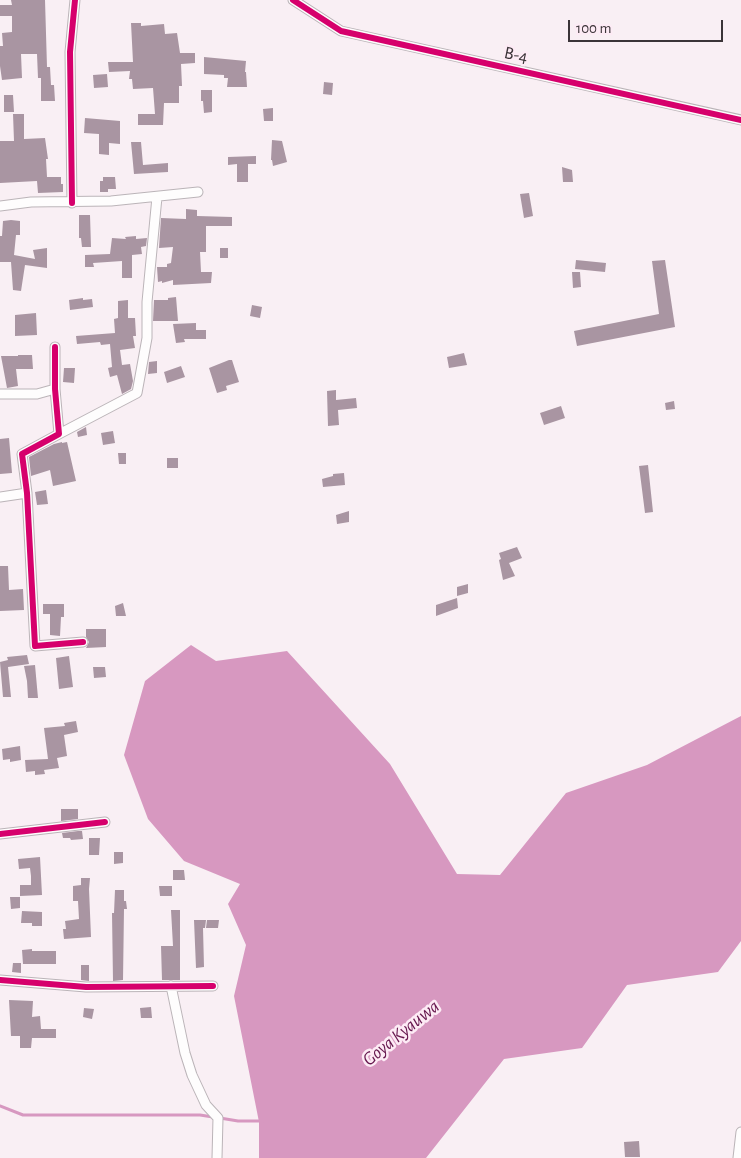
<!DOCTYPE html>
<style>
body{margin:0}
#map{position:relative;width:741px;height:1158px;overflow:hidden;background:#f9eff4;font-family:"Alegreya Sans",sans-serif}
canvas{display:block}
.scale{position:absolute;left:568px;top:20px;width:155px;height:22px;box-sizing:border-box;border:2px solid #3b3438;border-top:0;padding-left:6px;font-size:15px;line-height:18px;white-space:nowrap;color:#3b3438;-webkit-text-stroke:4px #fdebf5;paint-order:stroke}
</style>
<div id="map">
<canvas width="741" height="1158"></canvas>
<div class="scale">100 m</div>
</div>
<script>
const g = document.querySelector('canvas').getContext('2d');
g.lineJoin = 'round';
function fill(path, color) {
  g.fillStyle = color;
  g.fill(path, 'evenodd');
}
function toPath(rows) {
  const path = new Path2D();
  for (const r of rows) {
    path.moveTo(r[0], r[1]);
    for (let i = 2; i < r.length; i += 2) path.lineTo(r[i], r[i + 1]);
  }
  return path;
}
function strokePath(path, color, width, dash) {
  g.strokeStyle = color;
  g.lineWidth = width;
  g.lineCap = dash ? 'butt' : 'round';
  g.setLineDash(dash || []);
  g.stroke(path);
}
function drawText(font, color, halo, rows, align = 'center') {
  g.font = font + ' "Alegreya Sans",sans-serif';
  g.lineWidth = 5;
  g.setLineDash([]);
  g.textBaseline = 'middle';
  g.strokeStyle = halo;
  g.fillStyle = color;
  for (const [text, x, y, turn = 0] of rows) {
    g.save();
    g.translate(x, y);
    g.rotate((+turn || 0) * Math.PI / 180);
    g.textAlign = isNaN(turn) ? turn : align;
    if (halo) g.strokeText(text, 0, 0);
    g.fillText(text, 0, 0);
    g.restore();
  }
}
const water = toPath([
 [191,645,216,661,287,651,390,764,457,874,500,875,566,793,647,765,741,716,741,941,718,972,627,985,582,1048,504,1059,426,1158,259,1158,259,1122,234,996,246,945,228,904,240,884,184,861,148,819,124,755,145,681]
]);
const stream = toPath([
 [0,1106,23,1115,200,1115,213,1117],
 [220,1118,238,1121,263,1121]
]);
const building = toPath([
 [11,0,45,0,47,67,50,67,51,85,54,85,55,101,41,101,41,78,38,78,37,54,21,54,22,78,2,80,0,66,0,46,3,46,2,33,12,32,12,16,0,16,0,5,12,5],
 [131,23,141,23,141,26,164,24,165,34,177,33,180,53,195,53,195,63,181,64,182,86,179,86,179,103,164,103,163,125,138,125,138,114,155,114,153,88,133,89,132,79,129,79,130,71,109,72,108,62,133,62],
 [204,57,246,61,245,72,246,72,247,87,227,87,228,78,224,78,224,75,204,74],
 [107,74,108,87,94,88,93,75],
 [324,82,333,83,332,95,323,94],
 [201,90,212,90,212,112,204,113,203,101,201,101],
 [4,95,13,95,14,112,4,112],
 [273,108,273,121,264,121,263,109],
 [13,114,24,114,24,139,45,138,48,159,46,159,47,177,61,177,61,184,63,184,63,192,38,193,37,181,0,183,0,141,14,141],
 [85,118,120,121,120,144,109,143,109,155,99,154,99,134,84,133],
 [272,140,282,141,287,162,273,166,272,160,271,160],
 [131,142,141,142,143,165,168,163,168,172,134,174],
 [256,156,256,164,248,164,248,182,237,182,237,164,228,165,228,157],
 [562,167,572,170,573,182,563,182],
 [103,177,115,177,116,189,108,189,108,192,100,192,100,181,103,181],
 [529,193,533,216,524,218,520,194],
 [186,209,197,210,197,216,232,217,232,226,206,226,206,252,200,252,201,272,212,272,211,283,173,285,173,280,162,283,162,281,158,282,157,267,167,267,167,264,171,263,173,247,159,248,161,218,186,219],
 [79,215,90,215,91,247,82,247,81,238,79,238],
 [11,220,20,221,20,235,16,235,14,255,35,259,33,250,47,248,47,268,25,265,21,291,13,290,11,262,0,262,0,236,2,236,3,221],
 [136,236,136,239,147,238,146,246,141,247,142,254,132,255,132,278,122,278,122,261,93,263,94,267,85,267,85,255,110,254,112,238,126,239,125,237],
 [220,248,228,248,228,258,220,258],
 [576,260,606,263,605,272,575,269],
 [665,260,675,327,577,346,574,331,659,314,652,261],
 [572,272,580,272,581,287,573,288],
 [176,297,178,321,153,321,154,300,168,300,168,298],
 [83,298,83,300,92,299,93,307,70,310,69,300],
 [128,300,128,318,135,318,136,336,133,336,135,348,120,350,122,365,130,364,133,381,131,389,122,394,117,375,110,377,108,368,112,367,110,344,101,345,100,342,77,344,76,336,115,333,114,319,118,318,118,301],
 [252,305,262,307,260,318,250,316],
 [36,313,37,335,15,336,15,315],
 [196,323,196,330,206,330,206,339,184,339,185,342,176,343,173,324],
 [464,353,467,365,449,368,447,357],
 [18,355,32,355,33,369,16,369,18,386,7,388,1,356,18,356],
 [229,360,232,360,239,382,226,386,227,390,217,393,209,368],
 [157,361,157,373,148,374,149,362],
 [181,366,185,377,167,383,164,372],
 [64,368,75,368,74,383,63,382],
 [336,390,336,400,356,398,357,408,338,410,339,425,328,426,327,391],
 [674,401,675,409,666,410,665,403],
 [561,406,565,418,544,425,540,413],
 [86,427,87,435,78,437,77,432],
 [113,431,115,443,103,445,101,433],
 [9,438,12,473,0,474,0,439],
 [62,442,62,443,67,442,76,481,53,486,50,470,31,476,29,457,54,444],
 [118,453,126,453,126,464,119,464],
 [167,458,178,458,178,468,167,468],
 [648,465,653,512,645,513,639,466],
 [344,473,345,485,323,487,322,479,333,476,333,474],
 [46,490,48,504,37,505,35,492],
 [349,511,349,522,337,524,336,515],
 [517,547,522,558,509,563,515,576,503,580,499,560,501,559,499,553],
 [0,566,8,566,9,590,23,589,24,610,0,611],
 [468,584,468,593,457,596,457,587],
 [457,598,458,608,436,616,436,605],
 [123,603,126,616,116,616,115,606],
 [43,604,64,604,64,617,61,617,60,636,50,635,50,614,43,614],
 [86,629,106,629,106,647,86,648,89,642,86,637],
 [27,655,29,664,8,667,11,697,3,697,0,662,8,660,7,657],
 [69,656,73,687,59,689,56,658],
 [35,665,38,698,28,698,27,681,24,666],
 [93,667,105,667,106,677,94,678],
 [76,721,78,732,64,735,67,756,57,758,59,768,44,770,45,774,35,775,35,771,26,772,25,760,48,759,44,728,65,726,64,723],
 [20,746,21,760,10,762,10,759,3,760,2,749],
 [61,809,78,809,78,819,61,821],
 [78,831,82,831,83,839,71,840,70,838,63,838,62,833],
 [89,838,100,838,99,855,89,855],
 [114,852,123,852,123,863,114,864],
 [40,857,42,895,20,896,20,885,31,885,31,876,30,868,19,869,18,859],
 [173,870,184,870,185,880,173,880],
 [81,878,90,878,89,889,91,937,64,939,63,929,66,929,65,921,79,919,78,901,73,901,73,886,81,885],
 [159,886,172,886,172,896,160,896],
 [115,890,124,890,124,901,126,901,127,909,124,909,123,980,113,981,112,913,114,913],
 [10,897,20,897,20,908,11,909],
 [171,910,180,910,180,980,162,980,161,946,173,946],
 [22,911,42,912,42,926,32,926,32,923,21,923],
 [194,920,206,920,205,928,203,928,204,967,196,968],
 [207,920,219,920,218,928,206,928],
 [32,949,32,951,56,951,56,964,23,964,22,950],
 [13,963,21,963,21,973,12,972],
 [81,965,89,965,89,981,81,980],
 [9,1000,33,1001,32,1017,40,1016,41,1029,56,1029,56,1038,32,1038,31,1048,20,1048,20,1036,11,1036],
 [151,1007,152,1018,141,1018,140,1008],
 [84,1008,94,1009,92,1019,83,1017],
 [639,1141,640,1157,625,1157,624,1142]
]);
const street = toPath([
 [293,0,341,31,741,120],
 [72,203,70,52,75,0],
 [0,206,31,202,111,201,198,192],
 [55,347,55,389,59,434,22,454,27,493,35,646,83,642],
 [0,394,37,394,55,389],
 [59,434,137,393,147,338,147,302,157,197],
 [0,497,27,493],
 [0,834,105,822],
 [0,980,86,987,213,986],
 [171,986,185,1053,192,1075,206,1105,218,1118,217,1158],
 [738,1158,741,1132]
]);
const cycleway = toPath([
 [293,0,341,31,741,120],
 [72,203,70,52,75,0],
 [55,347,55,389,59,434,22,454,27,493,35,646,83,642],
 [0,834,105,822],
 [0,980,86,987,213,986]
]);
const streetNames = [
 ["B-4",516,55,12]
];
const waterNames = [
 ["Goya Kyauwa",401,1033,-39]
];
fill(water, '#d798c0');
strokePath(stream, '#d798c0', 3);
fill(building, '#a995a2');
strokePath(street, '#bbb4b8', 11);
strokePath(street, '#fefdfd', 9);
strokePath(cycleway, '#d6006c', 6);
drawText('18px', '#3b3438', '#fdebf5', streetNames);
drawText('italic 19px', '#66174e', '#fdebf5', waterNames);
</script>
